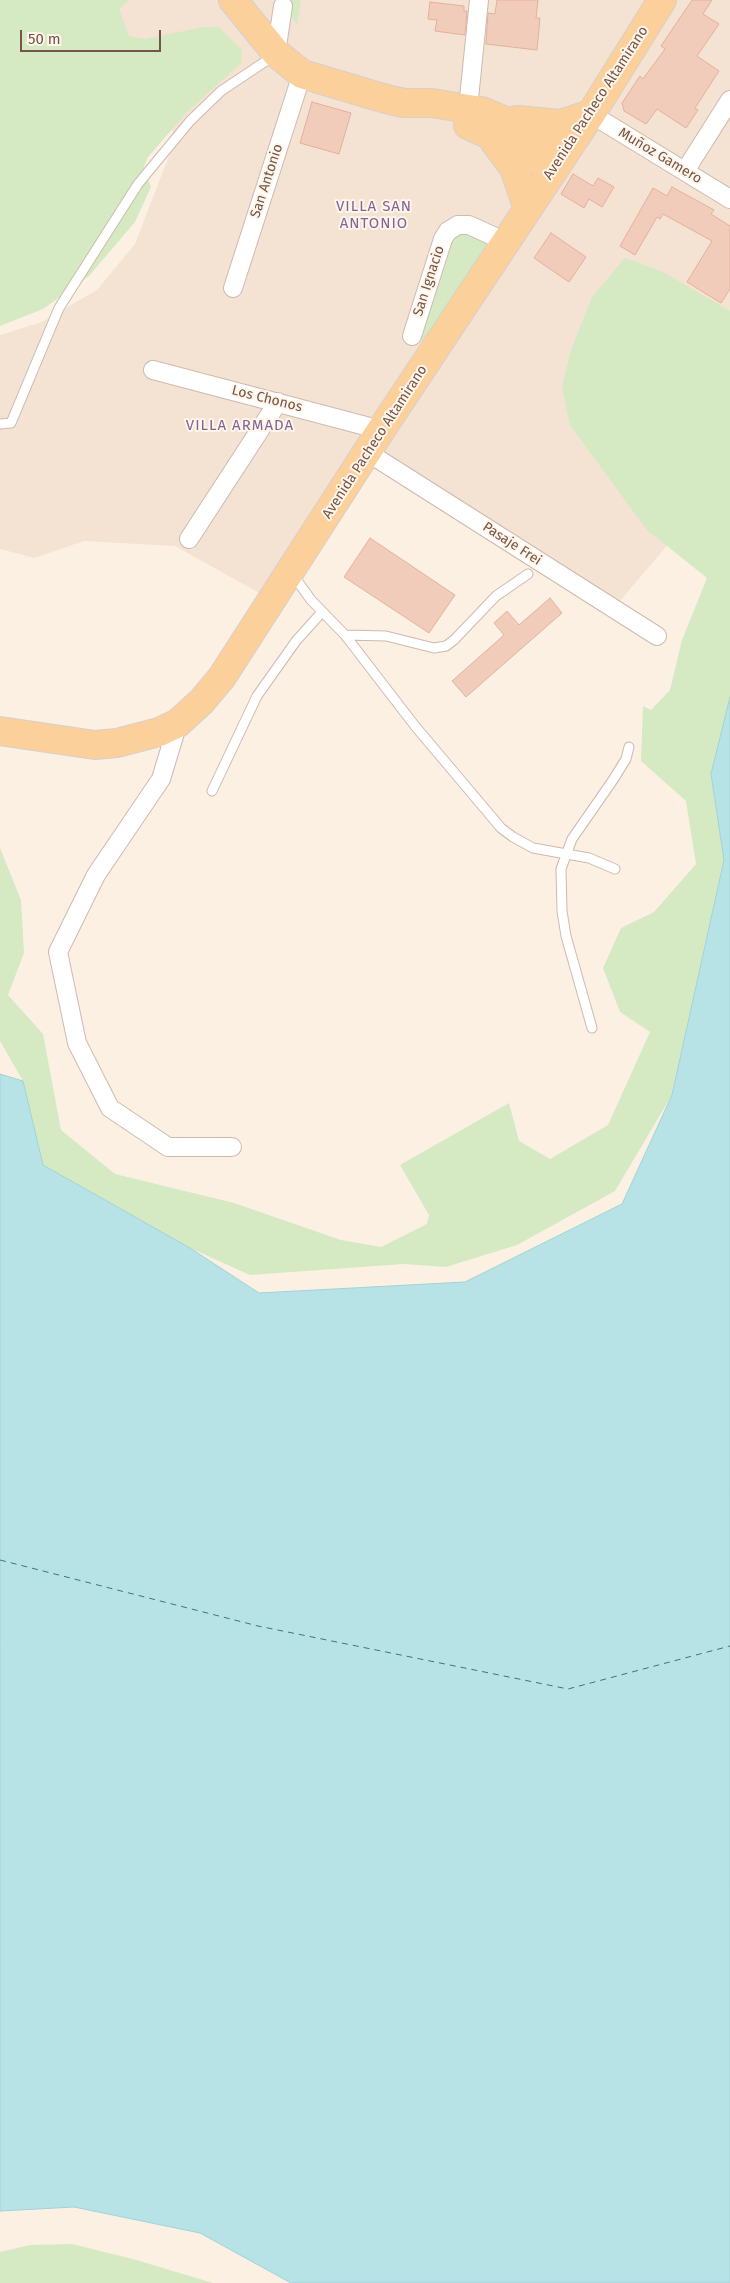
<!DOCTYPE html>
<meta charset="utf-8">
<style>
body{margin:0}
#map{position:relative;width:730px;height:2283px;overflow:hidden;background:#fcf0e3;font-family:"Fira Sans",sans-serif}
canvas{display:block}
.scale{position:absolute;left:20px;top:30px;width:141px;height:22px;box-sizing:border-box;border:2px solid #745549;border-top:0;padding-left:6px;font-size:15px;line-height:18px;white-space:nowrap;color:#745549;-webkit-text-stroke:4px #fff5e9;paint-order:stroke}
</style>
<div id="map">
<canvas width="730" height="2283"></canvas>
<div class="scale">50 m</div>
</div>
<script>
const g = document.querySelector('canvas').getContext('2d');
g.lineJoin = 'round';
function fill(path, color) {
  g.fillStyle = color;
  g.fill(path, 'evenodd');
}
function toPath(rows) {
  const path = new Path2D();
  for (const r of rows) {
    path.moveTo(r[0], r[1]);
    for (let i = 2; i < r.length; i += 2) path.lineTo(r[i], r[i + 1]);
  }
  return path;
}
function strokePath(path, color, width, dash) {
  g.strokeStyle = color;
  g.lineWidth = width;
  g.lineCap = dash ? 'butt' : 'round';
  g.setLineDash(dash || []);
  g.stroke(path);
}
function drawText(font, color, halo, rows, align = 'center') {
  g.font = font + ' "Fira Sans",sans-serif';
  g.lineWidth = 4;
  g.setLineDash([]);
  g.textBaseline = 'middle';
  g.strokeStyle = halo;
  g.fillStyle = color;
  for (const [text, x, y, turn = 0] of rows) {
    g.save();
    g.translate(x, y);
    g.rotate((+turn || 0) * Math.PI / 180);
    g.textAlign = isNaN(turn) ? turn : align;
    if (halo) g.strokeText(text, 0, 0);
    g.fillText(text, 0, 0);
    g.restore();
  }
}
const residential = toPath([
 [97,0,730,0,730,324,670,542,620,601,359,440,261,594,175,546,84,541,34,558,0,549,0,335,42,322,97,290,135,244,176,138]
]);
const green = toPath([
 [0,0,129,0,119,9,129,36,145,39,204,27,219,27,242,50,241,63,188,111,148,157,144,167,151,187,135,222,89,276,43,309,0,326],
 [276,0,301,0,297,25,283,6],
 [456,230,488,241,486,250,426,344,417,338,430,308,451,249,450,243],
 [625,258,663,272,730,311,730,697,711,774,724,860,672,1095,615,1191,517,1245,446,1267,403,1264,250,1275,190,1248,43,1165,23,1081,0,1041,0,848,21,900,24,953,8,995,43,1034,61,1130,115,1174,234,1203,341,1240,381,1247,427,1224,429,1215,400,1165,509,1103,519,1141,550,1159,608,1125,650,1032,620,1012,603,968,621,928,654,912,696,864,686,801,641,761,643,706,651,710,670,690,682,640,707,578,647,530,570,425,562,387,571,350,592,297],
 [72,2244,133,2259,213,2283,0,2283,0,2252,30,2245]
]);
const water = toPath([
 [730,697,730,2283,291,2283,200,2233,74,2207,0,2211,0,1074,23,1081,43,1165,190,1248,259,1293,465,1282,622,1204,672,1095,724,860,711,774,730,697]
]);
const ferry = toPath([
 [0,1560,258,1626,568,1689,730,1646]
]);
const building = toPath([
 [497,0,538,0,536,18,540,18,537,50,486,44,488,13,495,14,497,0],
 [692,0,712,0,703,14,719,24,697,56,719,71,695,108,698,110,686,128,657,109,646,124,624,111,622,103,640,76,643,79,665,49,661,46,692,0],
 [430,2,464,6,464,11,467,11,465,35,435,31,437,20,428,19,430,2],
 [312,102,351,113,339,154,300,143,312,102],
 [573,174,593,186,598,178,614,187,602,207,589,199,584,208,561,194,573,174],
 [672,187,714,210,711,214,730,226,730,289,721,303,687,282,712,241,663,214,660,219,657,217,635,255,620,246,653,188,667,196,672,187],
 [551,233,586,257,569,282,534,258,551,233],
 [370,538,455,595,429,633,344,577,370,538],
 [550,598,562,613,466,697,452,681,504,635,494,623,507,611,519,625,550,598]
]);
const service = toPath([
 [0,424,11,423,59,308,138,184,190,121,221,91,275,55],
 [293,575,311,600,345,635,386,636,434,648,446,646,454,640,496,596,528,574],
 [345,635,415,726,501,828,513,837,533,848,589,858,615,869],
 [212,791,257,696,296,641,322,612],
 [592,1028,566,936,562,911,561,869,572,839,613,780,626,759,629,747]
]);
const minor = toPath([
 [276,53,283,6],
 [468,108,479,0],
 [591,114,730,199],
 [685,171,730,100],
 [233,288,302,74],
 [412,336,443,239,448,231,458,225,469,225,506,242],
 [153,370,381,430],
 [367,452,657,636],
 [189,539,278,402],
 [178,723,161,779,96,875,58,952,77,1043,110,1108,168,1147,232,1147]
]);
const primary = toPath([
 [233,0,276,53,302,74,386,99,404,103,432,103,481,111,520,127,564,153],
 [517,120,560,124,591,114],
 [468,125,501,140,553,170],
 [494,141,514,168,528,209],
 [0,731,95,745,117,743,159,732,178,723,202,701,222,677,381,430,591,114,662,0]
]);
const streetNames = [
 ["Avenida Pacheco Altamirano",596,103,-57],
 ["Muñoz Gamero",660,156,31],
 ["San Antonio",267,181,-72],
 ["San Ignacio",429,281,-72],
 ["Los Chonos",267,399,14],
 ["Avenida Pacheco Altamirano",375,442,-57],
 ["Pasaje Frei",512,544,33]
];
const neighbourhoodNames = [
 ["VILLA SAN",374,207],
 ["ANTONIO",374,224],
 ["VILLA ARMADA",240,426]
];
fill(residential, '#f4e2d2');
fill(green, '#d5eac2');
fill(water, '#b8e3e6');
strokePath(water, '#9ed3d8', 1);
strokePath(ferry, '#3c757a', 1, [6, 5]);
fill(building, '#f2ccbb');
strokePath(building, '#e4b19b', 1);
strokePath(service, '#d0b9ad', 11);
strokePath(minor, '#d0b9ad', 20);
strokePath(primary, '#d8cfcc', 30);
strokePath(service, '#fff', 9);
strokePath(minor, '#fff', 18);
strokePath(primary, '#fbd09b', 28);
drawText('14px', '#745549', '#fff5e9', streetNames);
g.letterSpacing = '1px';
drawText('15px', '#826598', '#fff5e9', neighbourhoodNames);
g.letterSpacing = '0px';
</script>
